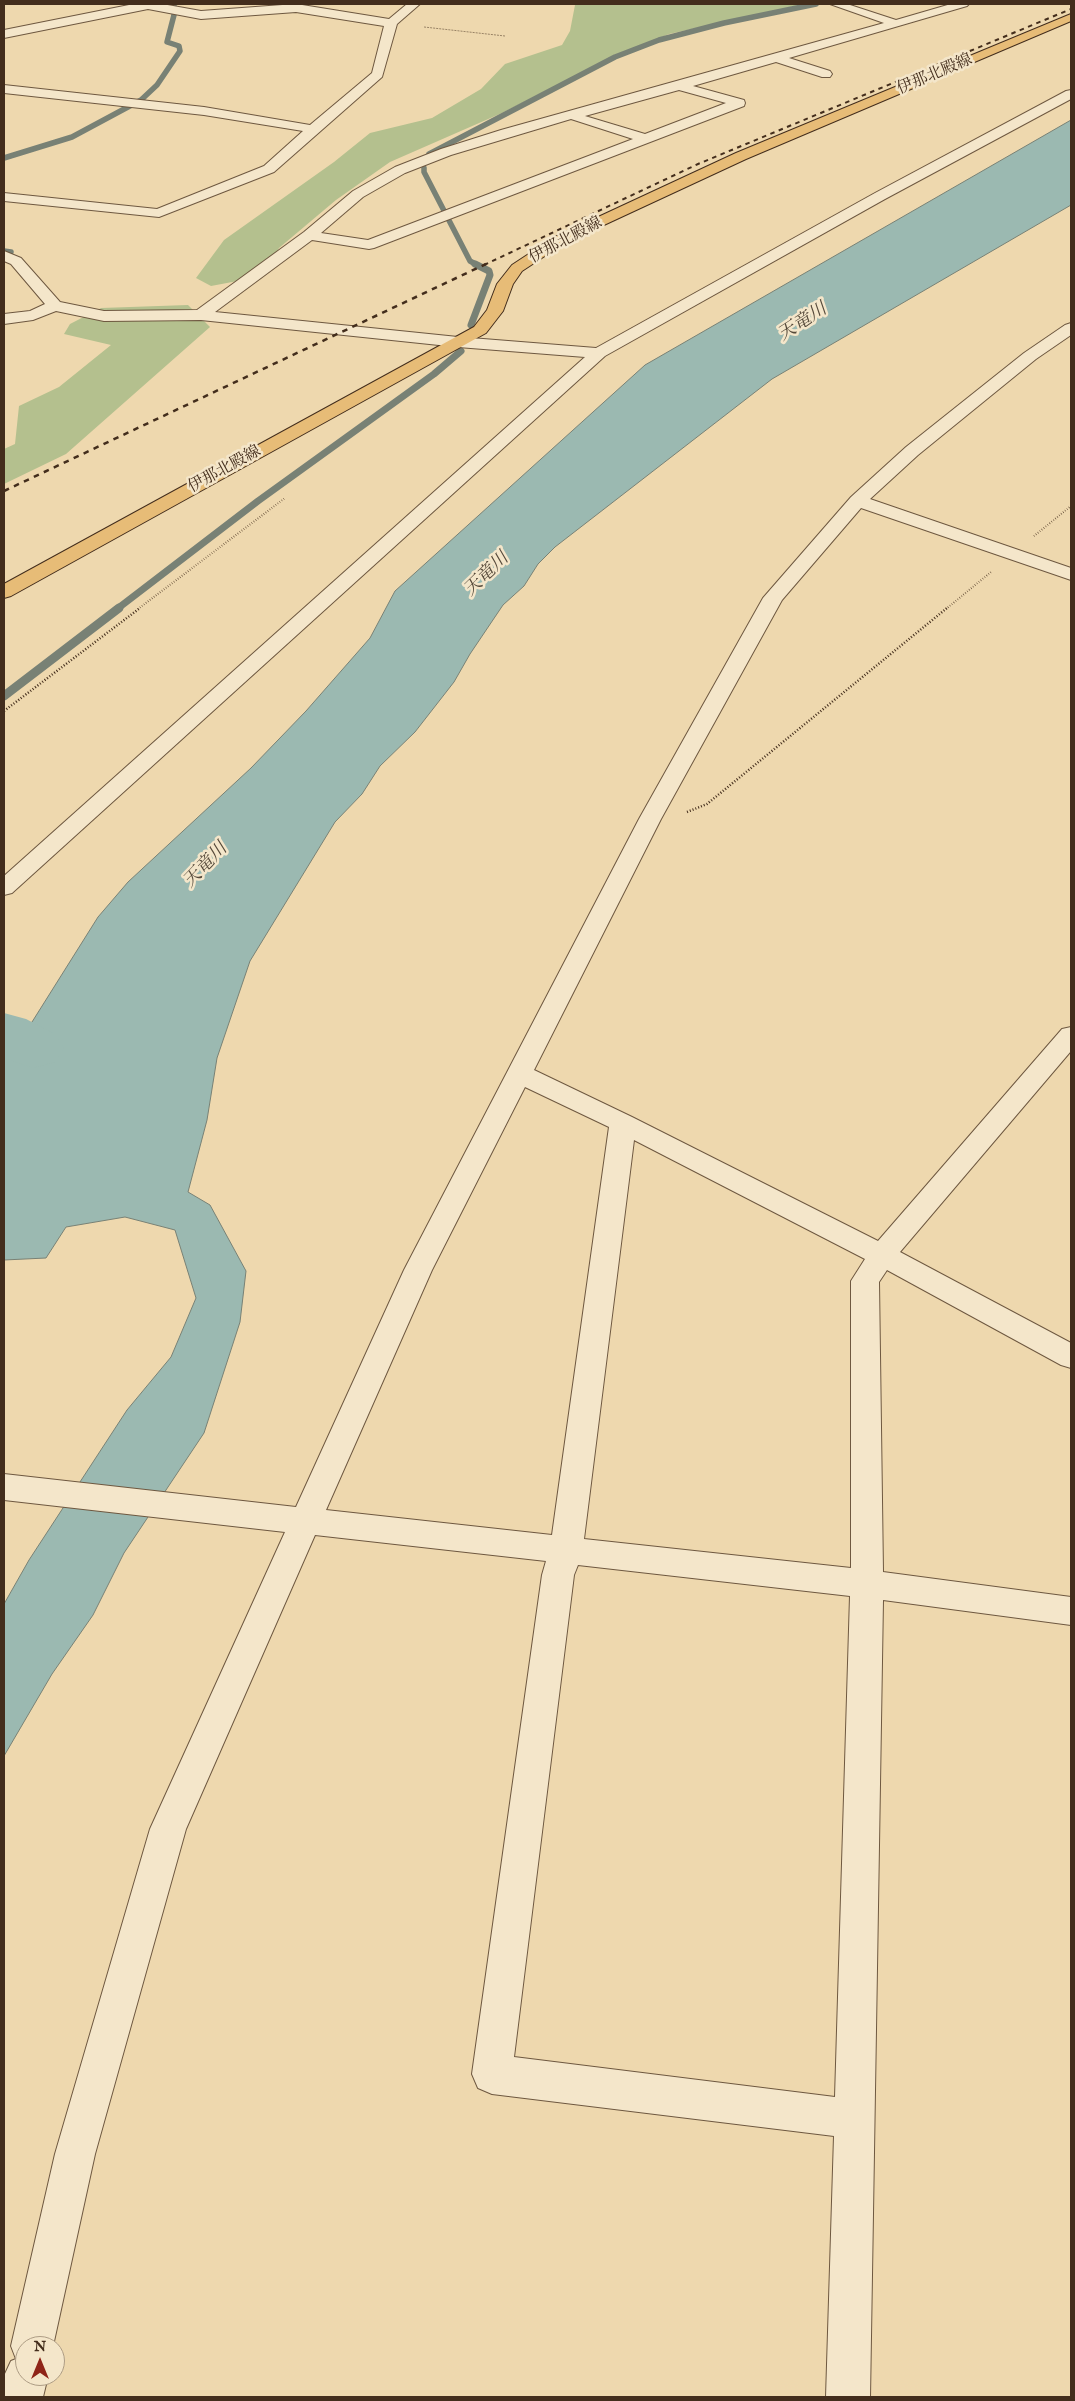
<!DOCTYPE html>
<meta charset="utf-8">
<style>
body{margin:0}
#map{position:relative;width:1075px;height:2401px;overflow:hidden;background:#eed8ae;font-family:"IM FELL English",serif}
canvas{display:block}
.frame{position:absolute;inset:0;border:5px solid #432d1c;pointer-events:none}
.north{position:absolute;left:15px;top:2336px;width:50px;height:50px;box-sizing:border-box;background:#f4e6ca;border:1px solid #ad9c84;border-radius:50%;rotate:0deg;font-size:14px;font-weight:700;line-height:20px;text-align:center;color:#432d1c}
.north::after{content:'';display:block;margin:auto;width:18px;height:22px;background:#8f2418;clip-path:polygon(50% 0,100% 100%,50% 72%,0 100%)}
</style>
<div id="map">
<canvas width="1075" height="2401"></canvas>
<div class="frame"></div>
<div class="north">N</div>
</div>
<script>
const g = document.querySelector('canvas').getContext('2d');
g.lineJoin = 'round';
function fill(path, color) {
  g.fillStyle = color;
  g.fill(path, 'evenodd');
}
function toPath(rows) {
  const path = new Path2D();
  for (const r of rows) {
    path.moveTo(r[0], r[1]);
    for (let i = 2; i < r.length; i += 2) path.lineTo(r[i], r[i + 1]);
  }
  return path;
}
function strokePath(path, color, width, dash) {
  g.strokeStyle = color;
  g.lineWidth = width;
  g.lineCap = dash ? 'butt' : 'round';
  g.setLineDash(dash || []);
  g.stroke(path);
}
function drawText(font, color, halo, rows, align = 'center') {
  g.font = font + ' "IM FELL English","Noto Serif JP",serif';
  g.lineWidth = 5;
  g.setLineDash([]);
  g.textBaseline = 'middle';
  g.strokeStyle = halo;
  g.fillStyle = color;
  for (const [text, x, y, turn = 0] of rows) {
    g.save();
    g.translate(x, y);
    g.rotate((+turn || 0) * Math.PI / 180);
    g.textAlign = isNaN(turn) ? turn : align;
    if (halo) g.strokeText(text, 0, 0);
    g.fillText(text, 0, 0);
    g.restore();
  }
}
const green = toPath([
 [578,4,804,4,669,34,604,61,502,113,390,162,336,200,279,248,264,276,211,286,196,278,224,240,334,162,370,133,432,118,481,89,505,64,562,45,570,31,575,5],
 [188,305,210,327,66,454,4,484,4,449,15,444,19,406,59,387,111,345,64,334,70,324,101,308]
]);
const water = toPath([
 [1071,120,1071,205,772,379,555,547,538,564,524,586,503,605,470,654,454,682,415,732,380,766,362,794,335,822,250,961,217,1058,207,1120,188,1192,210,1205,246,1271,240,1322,204,1433,124,1553,93,1615,52,1674,4,1756,4,1604,29,1560,127,1410,171,1357,196,1298,175,1230,125,1217,66,1227,46,1258,4,1260,4,1045,32,1022,98,917,128,882,251,768,306,711,370,638,395,591,645,365,1071,120]
]);
const streamFar2 = toPath([
 [429,154,615,57,659,40,724,23,816,4],
 [4,158,72,137,141,100,157,85,180,51,179,46,167,42,174,15,174,4],
 [424,168,424,172,470,261,477,265],
 [4,251,11,252]
]);
const streamFar1 = toPath([
 [471,325,490,275,489,271,475,264],
 [117,609,258,501,434,374,461,351]
]);
const stream = toPath([
 [4,696,119,608]
]);
const river = toPath([
 [4,1013,26,1019,55,1034,64,1048,55,1062,33,1068,4,1058,4,1013]
]);
const pathFar2 = toPath([
 [424,27,505,36]
]);
const pathFar1 = toPath([
 [1034,536,1071,506],
 [138,609,285,498],
 [946,609,991,572]
]);
const path = toPath([
 [4,711,140,608],
 [687,812,707,804,947,608]
]);
const minor = toPath([
 [134,4,162,4,201,11,296,4,389,19,407,4,420,4,397,24,382,77,274,172,159,217,4,201,4,193,157,209,264,166,303,131,204,115,4,93,4,85,204,107,310,125,372,73,384,26,296,12,201,19,148,9,4,38,4,30,134,4],
 [830,4,847,4,896,20,951,4,969,4,967,6,789,58,830,71,832,74,830,77,822,77,776,62,693,86,744,100,745,103,744,106,374,248,369,249,312,240,215,312,458,337,596,348,875,193,1066,91,1071,90,1071,99,885,199,605,356,12,893,4,895,4,876,585,357,458,347,201,320,104,321,56,311,33,320,4,324,4,314,30,311,45,304,11,264,4,261,4,251,21,258,60,302,104,311,197,310,304,232,353,191,395,167,441,149,501,130,884,23,830,4],
 [679,90,726,103,645,134,585,116,679,90],
 [571,119,633,139,368,240,321,233,363,197,405,173,451,155,571,119],
 [1071,323,1071,335,1036,359,918,455,870,499,1071,568,1071,580,861,508,782,600,661,819,534,1070,632,1117,878,1241,1062,1029,1071,1027,1071,1051,900,1252,1071,1343,1071,1368,1061,1365,887,1270,879,1282,883,1572,1071,1597,1071,1625,883,1600,870,2397,826,2397,834,2136,492,2094,478,2088,472,2074,542,1575,546,1561,315,1535,186,1829,95,2154,53,2346,25,2346,25,2376,48,2376,43,2397,4,2397,4,2376,11,2361,16,2359,11,2346,55,2154,150,1829,285,1532,4,1500,4,1474,296,1507,404,1270,639,819,763,598,851,497,906,447,1024,353,1065,325,1071,323],
 [525,1087,609,1127,552,1535,326,1510,432,1270,525,1087],
 [634,1140,865,1259,851,1281,851,1568,584,1539,634,1140],
 [578,1565,850,1596,835,2097,514,2057,574,1575,578,1565]
]);
const major = toPath([
 [1071,14,1071,21,746,159,563,244,522,271,513,284,503,311,486,333,11,596,4,598,4,584,474,327,487,310,497,284,512,265,553,238,736,153,1071,14]
]);
const railFar1 = toPath([
 [484,265,698,164,1071,9]
]);
const rail = toPath([
 [4,491,486,264]
]);
const farStreetnames = [
 ["伊那北殿線",935,75,-23],
 ["伊那北殿線",566,241,-28],
 ["伊那北殿線",225,470,-29]
];
const farWaternames = [
 ["天竜川",803,323,-33],
 ["天竜川",487,575,-44],
 ["天竜川",206,866,-46]
];
fill(green, '#b4c08e');
fill(water, '#9bb9b1');
strokePath(water, '#788175', 1);
strokePath(streamFar2, '#788175', 5.5);
strokePath(streamFar1, '#788175', 7);
strokePath(stream, '#788175', 9);
fill(river, '#9bb9b1');
strokePath(minor, '#6e5840', 2);
strokePath(major, '#432d1c', 2);
strokePath(pathFar2, '#432d1c', 1, [0.5, 1]);
strokePath(pathFar1, '#432d1c', 2, [0.5, 2]);
strokePath(path, '#432d1c', 2.5, [1, 2]);
fill(minor, '#f4e6ca');
fill(major, '#e7bc77');
strokePath(railFar1, '#432d1c', 2, [4.5, 4.5]);
strokePath(rail, '#432d1c', 2.5, [5.5, 5.5]);
drawText('16px', '#432d1c', '#f4e6ca', farStreetnames);
drawText('italic 18px', '#55493a', '#f4e6ca', farWaternames);
</script>
